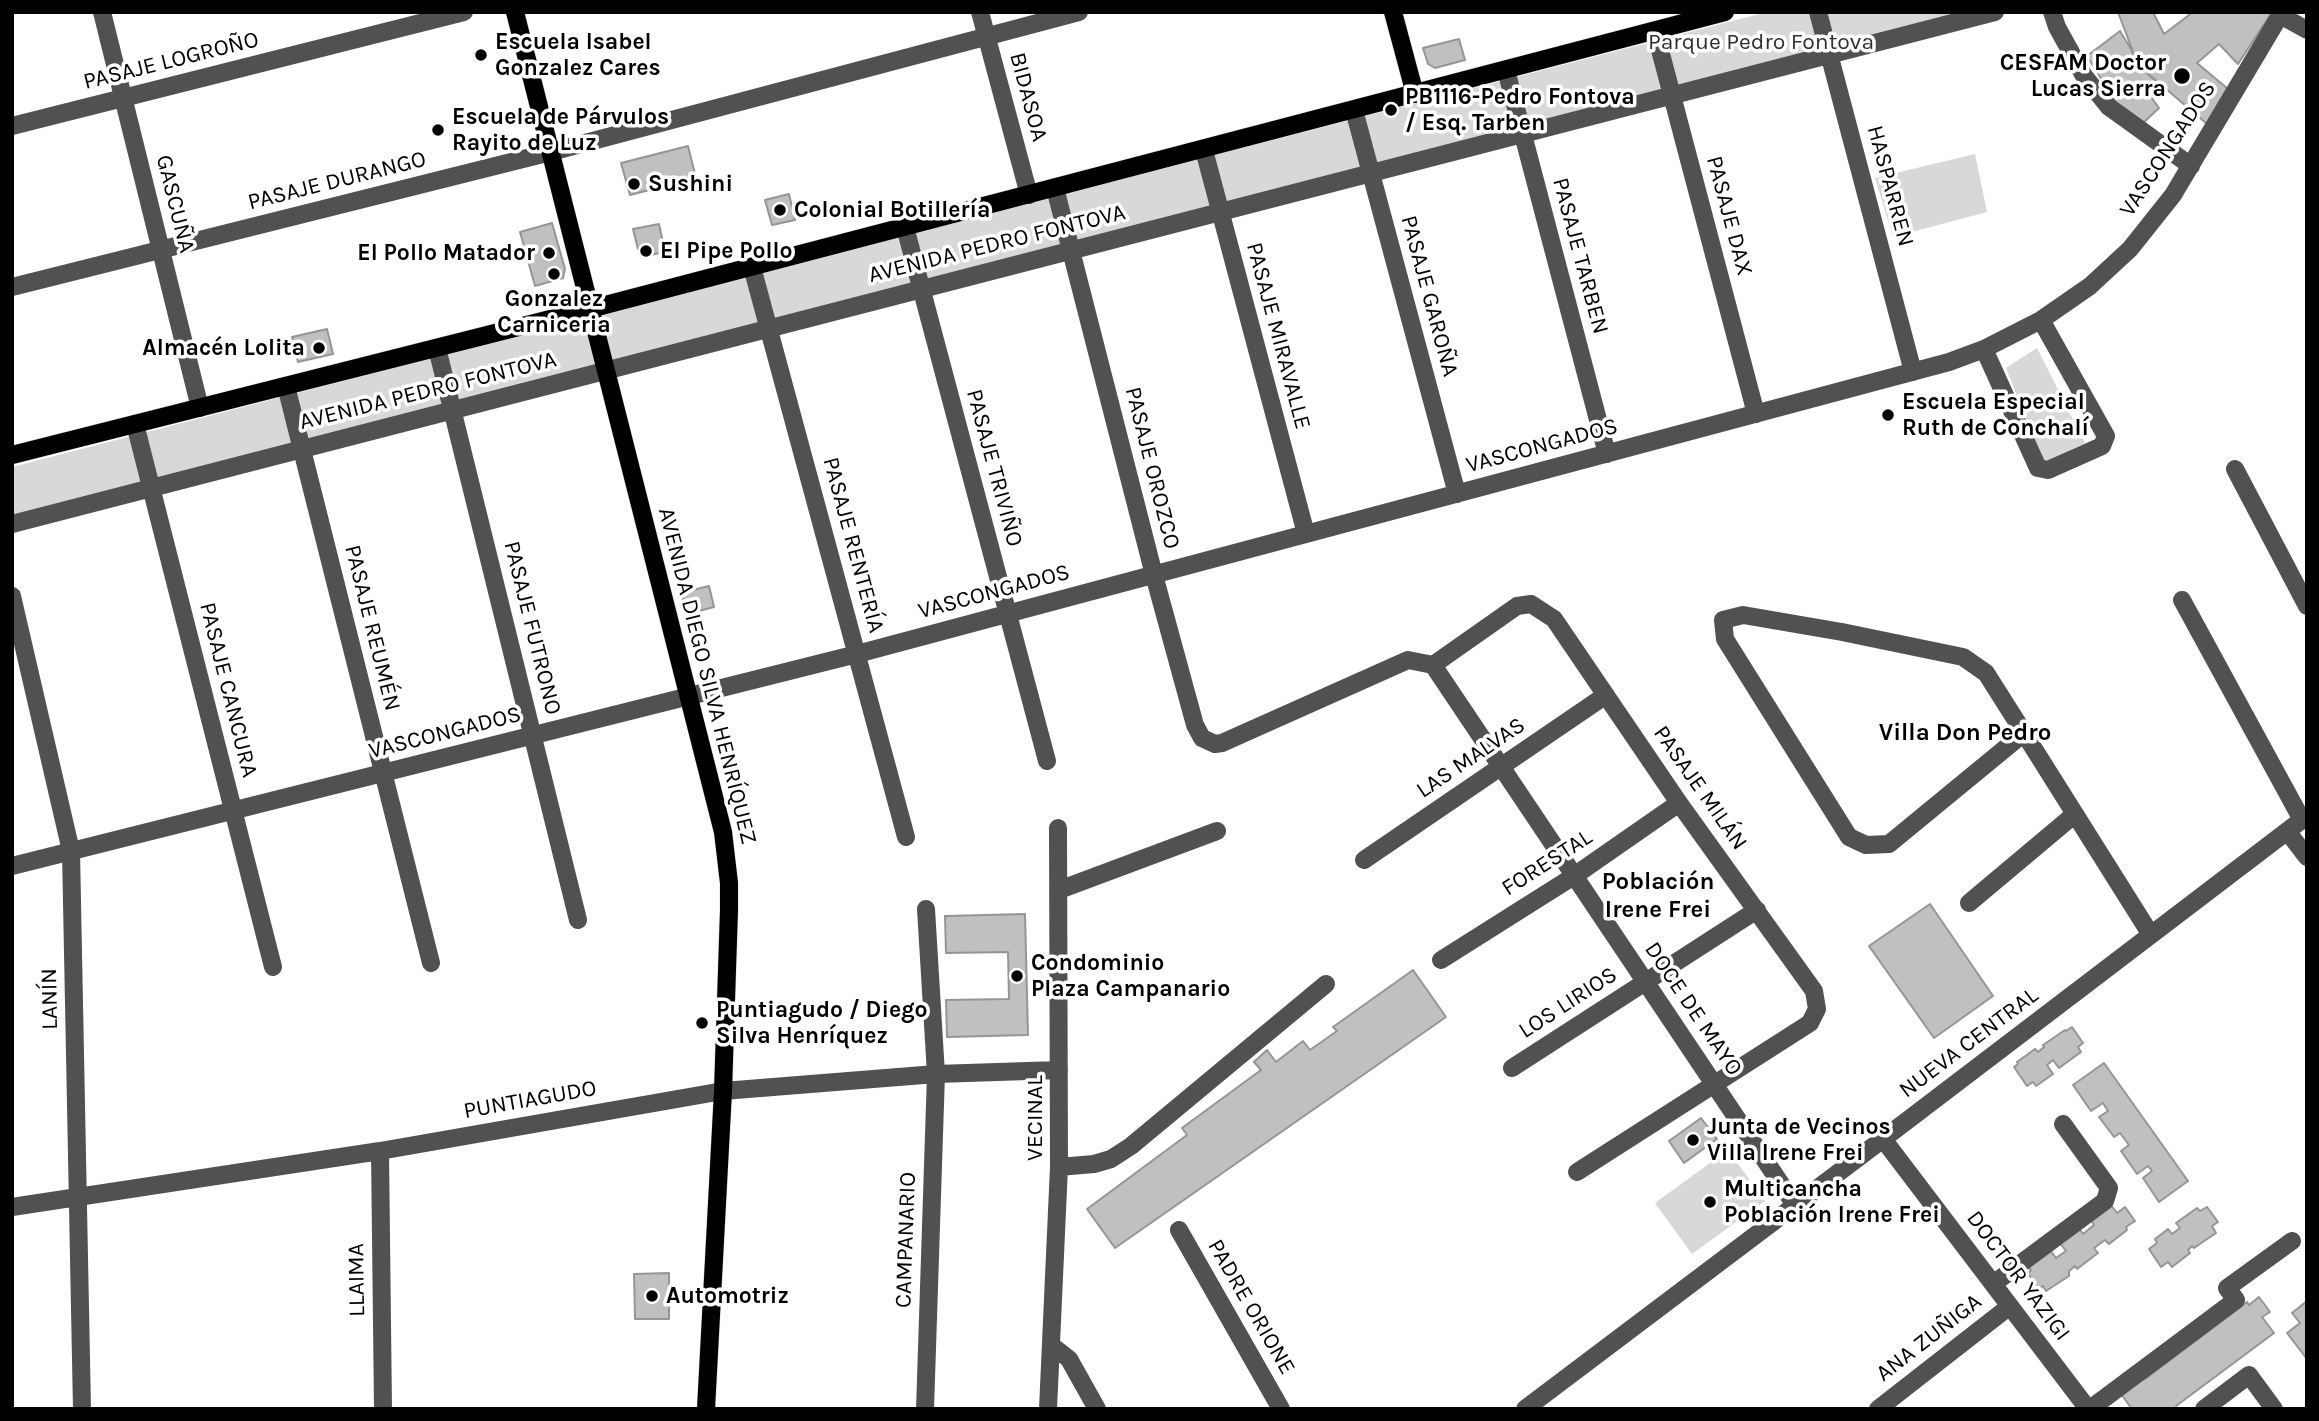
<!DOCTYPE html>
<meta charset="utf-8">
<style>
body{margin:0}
#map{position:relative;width:2319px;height:1421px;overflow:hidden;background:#fff;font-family:Karla,sans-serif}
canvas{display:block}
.frame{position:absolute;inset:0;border:14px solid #000;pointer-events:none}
</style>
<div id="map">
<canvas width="2319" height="1421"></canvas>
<div class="frame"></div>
</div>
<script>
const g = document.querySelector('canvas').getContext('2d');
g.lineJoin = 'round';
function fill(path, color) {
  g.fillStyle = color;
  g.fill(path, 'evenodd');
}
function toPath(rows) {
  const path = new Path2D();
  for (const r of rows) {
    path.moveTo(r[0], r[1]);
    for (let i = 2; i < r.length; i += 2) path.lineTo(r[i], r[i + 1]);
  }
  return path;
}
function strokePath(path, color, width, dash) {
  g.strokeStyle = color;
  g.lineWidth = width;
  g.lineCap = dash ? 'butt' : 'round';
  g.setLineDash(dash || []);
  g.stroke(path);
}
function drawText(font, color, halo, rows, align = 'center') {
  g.font = font + ' Karla,sans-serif';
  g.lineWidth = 7;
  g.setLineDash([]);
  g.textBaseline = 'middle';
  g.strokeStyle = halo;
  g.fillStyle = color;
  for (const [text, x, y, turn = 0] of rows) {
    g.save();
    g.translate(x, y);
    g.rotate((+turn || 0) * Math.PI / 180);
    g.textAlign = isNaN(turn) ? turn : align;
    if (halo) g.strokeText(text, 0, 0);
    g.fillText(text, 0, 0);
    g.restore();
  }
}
const green = toPath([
 [1767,12,1983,12,12,520,12,467],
 [1975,154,1987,212,1893,237,1875,178],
 [2037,348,2085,443,2043,463,2006,368],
 [1728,1150,1765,1201,1692,1254,1655,1203]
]);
const building = toPath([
 [2118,12,2153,12,2164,34,2193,12,2272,12,2238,64,2219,44,2197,63,2228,89,2207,124,2138,65,2118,12],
 [2120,31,2131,49,2138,65,2162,87,2151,97,2159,108,2141,125,2117,105,2106,89,2112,82,2110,77,2103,82,2087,56,2120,31],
 [1459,39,1465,60,1435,68,1428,64,1423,48,1459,39],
 [688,146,696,178,630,195,621,163,688,146],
 [789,194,795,220,772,225,765,200,789,194],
 [552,223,565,269,563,278,535,286,520,232,552,223],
 [659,224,665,252,646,256,638,249,633,229,659,224],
 [327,329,333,354,298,362,292,337,327,329],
 [709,586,714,607,687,614,681,593,709,586],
 [1930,904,1993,996,1934,1038,1869,946,1930,904],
 [1025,914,1028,1035,947,1037,946,1000,1009,999,1008,952,946,953,945,916,1025,914],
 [1413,970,1446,1017,1115,1248,1087,1209,1187,1135,1182,1128,1261,1070,1254,1062,1267,1050,1276,1062,1303,1041,1310,1050,1337,1031,1333,1027,1413,970],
 [2072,1027,2083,1043,2078,1047,2081,1052,2059,1068,2053,1060,2047,1065,2053,1074,2036,1086,2033,1082,2027,1086,2014,1067,2018,1064,2017,1062,2035,1049,2038,1052,2044,1047,2043,1045,2065,1030,2066,1031,2072,1027],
 [2104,1063,2188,1181,2159,1202,2143,1178,2152,1171,2148,1166,2137,1174,2121,1151,2129,1145,2120,1133,2114,1137,2099,1117,2108,1111,2103,1103,2091,1111,2073,1085,2104,1063],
 [1701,1118,1717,1139,1684,1163,1669,1141,1701,1118],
 [2111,1205,2117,1213,2125,1207,2135,1221,2126,1227,2127,1230,2109,1244,2105,1240,2094,1248,2098,1253,2077,1269,2075,1266,2069,1271,2069,1276,2046,1291,2043,1286,2038,1289,2028,1273,2031,1270,2028,1266,2050,1250,2056,1258,2066,1251,2059,1242,2079,1228,2083,1234,2094,1225,2091,1220,2111,1205],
 [2207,1207,2218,1222,2212,1226,2216,1233,2194,1248,2192,1246,2188,1250,2190,1253,2172,1267,2168,1262,2161,1267,2149,1249,2157,1243,2155,1239,2168,1229,2172,1234,2180,1228,2176,1223,2197,1208,2200,1211,2207,1207],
 [669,1273,669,1319,635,1319,634,1274,669,1273],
 [2259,1297,2270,1312,2262,1317,2274,1333,2176,1406,2178,1409,2132,1409,2121,1394,2144,1377,2145,1379,2247,1302,2249,1305,2259,1297],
 [2307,1301,2307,1359,2287,1333,2300,1323,2292,1313,2307,1301]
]);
const minor = toPath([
 [102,12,200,408],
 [980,12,1029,195],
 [1818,12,1913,372],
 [2052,12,2057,27,2084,76,2109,107,2191,166],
 [2280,15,2307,30],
 [1655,31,1756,414],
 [1506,70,1607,454],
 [1354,110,1457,494],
 [12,126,464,12],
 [1204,150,1306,534],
 [1055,188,1154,575,1195,725,1202,738,1215,744,1222,743,1408,660,1433,665,1517,606,1531,604,1554,619,1679,803,1814,991,1817,1009,1810,1023,1577,1172],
 [905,227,1047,761],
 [752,267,906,837],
 [12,287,551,152,1079,12],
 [437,348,578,920],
 [1984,349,2038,468,2048,470,2102,446,2106,436,2041,320],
 [286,386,431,963],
 [135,424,273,967],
 [2235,469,2307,606],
 [12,524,1995,12],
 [12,596,71,851,82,1409],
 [2182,600,2302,820],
 [1433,665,1795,1205],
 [2024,733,1889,844,1866,845,1849,837,1725,639,1723,620,1743,615,1842,632,1963,657,1986,673,2024,733,2151,935],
 [2287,831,2307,857],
 [1364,860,1606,695],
 [12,866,857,654,1949,362,1984,349,2041,320,2090,286,2130,249,2173,195,2282,12],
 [1059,890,1217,831],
 [1969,903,2075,814],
 [1441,960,1574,876,1679,803],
 [1512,1068,1757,910],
 [1883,1139,2088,1409],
 [380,1151,383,1409],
 [1059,1167,1094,1164,1111,1159,1131,1146,1326,984],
 [12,1207,380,1151,723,1091,936,1074,1059,1070],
 [1179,1230,1281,1409],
 [1993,1284,2105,1201,2109,1188,2063,1124],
 [1051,1345,1069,1359,1097,1409],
 [925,1409,936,1074,926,909],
 [1048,1409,1059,1167,1058,828],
 [1525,1409,1883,1139,2307,816],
 [1878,1409,2010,1306],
 [2090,1409,2236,1300,2227,1288,2292,1241],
 [2204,1409,2249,1375,2274,1409]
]);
const major = toPath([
 [515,12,723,832,729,883,729,910,723,1091,706,1409],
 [1393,12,1415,94],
 [12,455,590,309,1725,12]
]);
const markers = [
 [481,55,7,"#000"],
 [2182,76,9,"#000"],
 [1391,110,7,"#000"],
 [438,130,7,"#000"],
 [634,184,7,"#000"],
 [780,210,7,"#000"],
 [646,251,7,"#000"],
 [549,253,7,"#000"],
 [554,274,7,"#000"],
 [319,348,7,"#000"],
 [1888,415,7,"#000"],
 [1017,976,7,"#000"],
 [702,1023,7,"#000"],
 [1693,1140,7,"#000"],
 [1710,1202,7,"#000"],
 [652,1296,7,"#000"]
];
const poiNames = [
 ["Escuela Isabel",495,42],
 ["Gonzalez Cares",495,68],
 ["CESFAM Doctor",2166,63,"right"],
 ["Lucas Sierra",2166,89,"right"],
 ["PB1116-Pedro Fontova",1405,97],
 ["/ Esq. Tarben",1405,123],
 ["Escuela de Párvulos",452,117],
 ["Rayito de Luz",452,143],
 ["Sushini",648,184],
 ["Colonial Botillería",794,210],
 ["El Pipe Pollo",660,251],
 ["El Pollo Matador",535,253,"right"],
 ["Gonzalez",554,299,"center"],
 ["Carniceria",554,325,"center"],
 ["Almacén Lolita",305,348,"right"],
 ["Escuela Especial",1902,402],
 ["Ruth de Conchalí",1902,428],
 ["Condominio",1031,963],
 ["Plaza Campanario",1031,989],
 ["Puntiagudo / Diego",716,1010],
 ["Silva Henríquez",716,1036],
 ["Junta de Vecinos",1707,1127],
 ["Villa Irene Frei",1707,1153],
 ["Multicancha",1724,1189],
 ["Población Irene Frei",1724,1215],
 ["Automotriz",666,1296]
];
const parkNames = [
 ["Parque Pedro Fontova",1761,42]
];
const streetNames = [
 ["PASAJE LOGROÑO",171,61,-14],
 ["BIDASOA",1028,97,75],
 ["VASCONGADOS",2168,149,-57],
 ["PASAJE DURANGO",337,181,-14],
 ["HASPARREN",1890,186,75],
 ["GASCUÑA",175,204,76],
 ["PASAJE DAX",1729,216,75],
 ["AVENIDA PEDRO FONTOVA",997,244,-14],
 ["PASAJE TARBEN",1580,256,75],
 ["PASAJE GAROÑA",1429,296,75],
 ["PASAJE MIRAVALLE",1278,336,75],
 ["AVENIDA PEDRO FONTOVA",428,391,-14],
 ["VASCONGADOS",1542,446,-15],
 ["PASAJE TRIVIÑO",994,468,75],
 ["PASAJE OROZCO",1152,468,76],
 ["PASAJE RENTERÍA",853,545,75],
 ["VASCONGADOS",994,592,-15],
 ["PASAJE REUMÉN",372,628,76],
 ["PASAJE FUTRONO",532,628,76],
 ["AVENIDA DIEGO SILVA HENRÍQUEZ",707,676,76],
 ["PASAJE CANCURA",228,690,76],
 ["VASCONGADOS",445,733,-14],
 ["LAS MALVAS",1471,758,-34],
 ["PASAJE MILÁN",1700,788,55],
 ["FORESTAL",1547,863,-33],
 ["LANÍN",50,999,-91],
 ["LOS LIRIOS",1568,1003,-33],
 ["DOCE DE MAYO",1693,1009,56],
 ["NUEVA CENTRAL",1969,1043,-37],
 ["PUNTIAGUDO",530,1100,-10],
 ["VECINAL",1035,1118,-90],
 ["CAMPANARIO",906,1240,-88],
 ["DOCTOR YAZIGI",2018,1276,53],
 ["LLAIMA",357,1280,-91],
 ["PADRE ORIONE",1251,1307,60],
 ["ANA ZUÑIGA",1929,1338,-38]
];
const neighbourhoodNames = [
 ["Villa Don Pedro",1965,733],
 ["Población",1658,882],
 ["Irene Frei",1658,910]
];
fill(green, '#d8d8d8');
fill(building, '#c0c0c0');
strokePath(building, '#959595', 2);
strokePath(major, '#dbdbdb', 19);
strokePath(minor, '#515151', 18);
strokePath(major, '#000', 18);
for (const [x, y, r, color] of markers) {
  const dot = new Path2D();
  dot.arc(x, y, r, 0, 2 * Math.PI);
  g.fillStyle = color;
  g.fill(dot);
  strokePath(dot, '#fff', 2.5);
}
drawText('bold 23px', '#000', '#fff', poiNames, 'left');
drawText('23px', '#2f2f2f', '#fff', parkNames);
drawText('23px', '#000', '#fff', streetNames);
drawText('bold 24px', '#000', '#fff', neighbourhoodNames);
</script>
